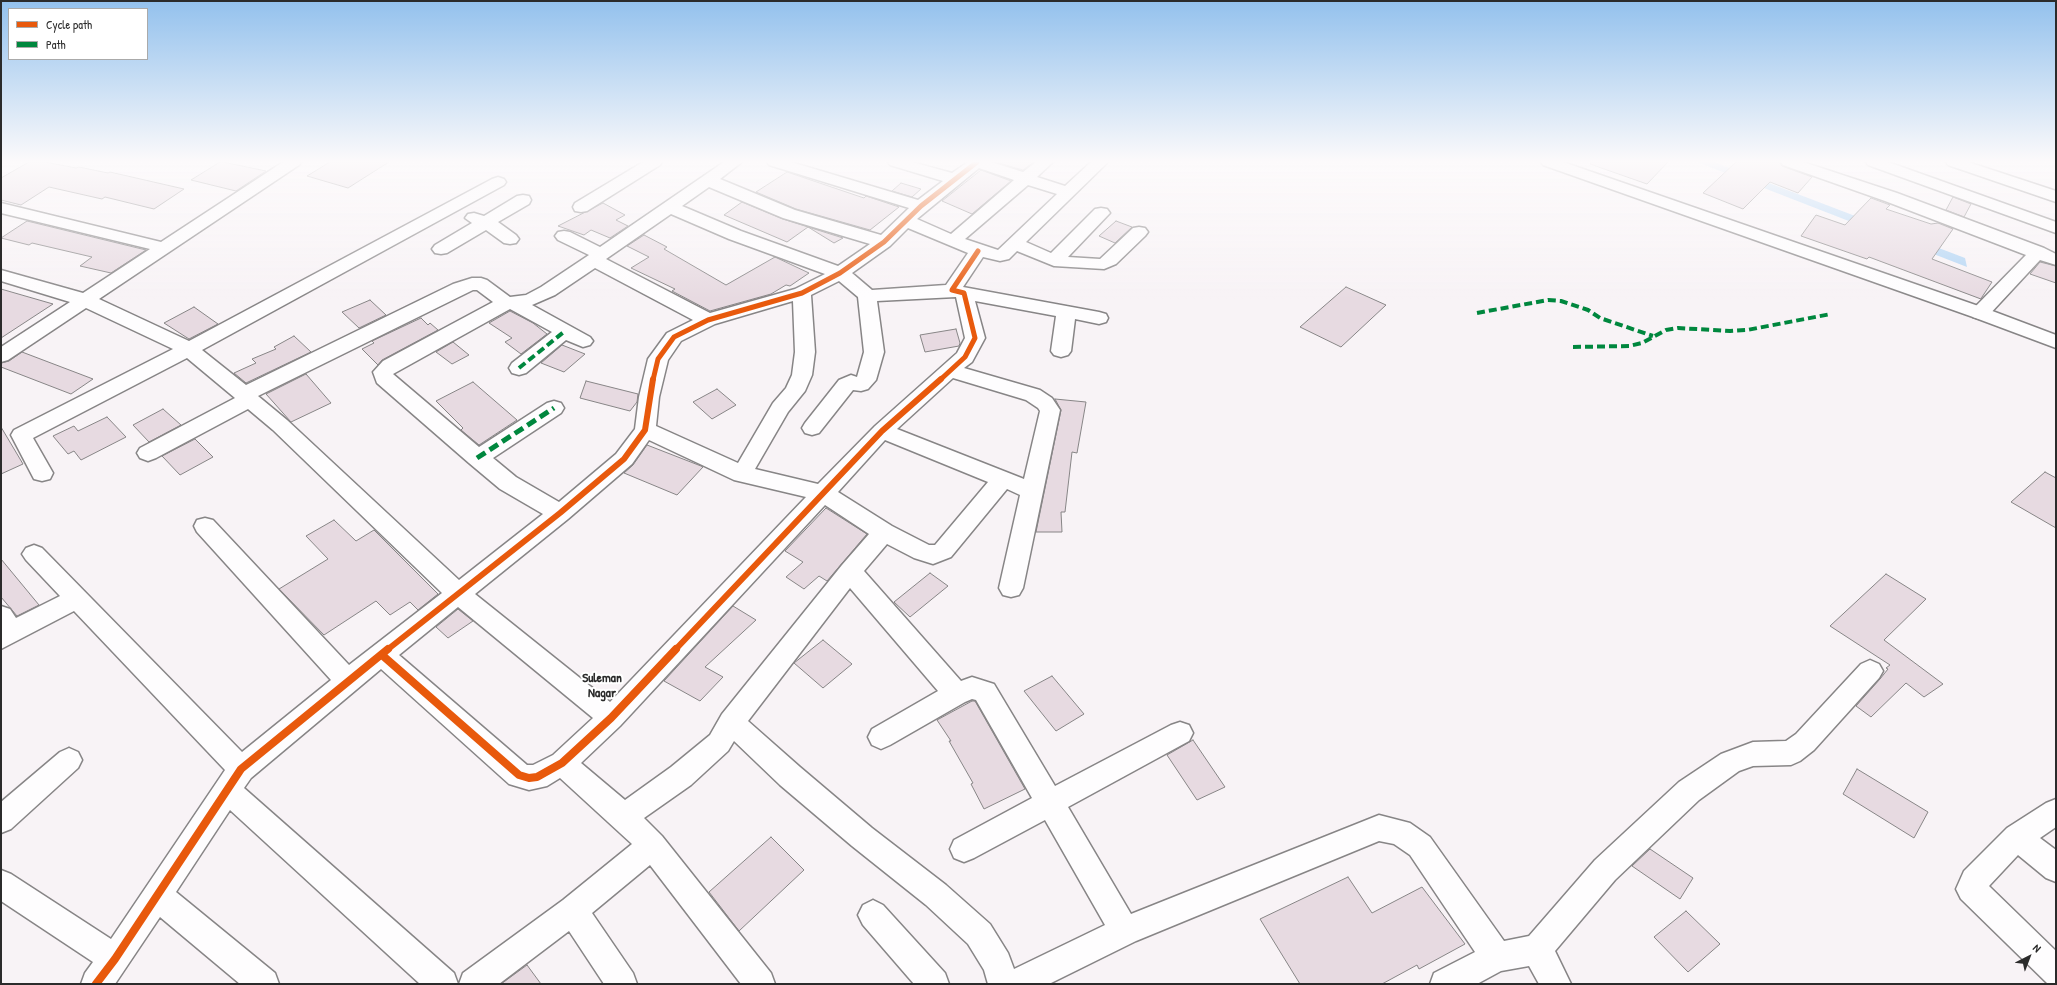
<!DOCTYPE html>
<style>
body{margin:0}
#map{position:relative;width:2057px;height:985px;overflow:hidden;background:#f8f3f6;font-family:"Patrick Hand",sans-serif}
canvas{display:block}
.frame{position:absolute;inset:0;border:2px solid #2b2b2b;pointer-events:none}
.legend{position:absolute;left:8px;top:8px;width:140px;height:52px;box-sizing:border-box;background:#fff;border:1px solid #aaa;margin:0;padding:5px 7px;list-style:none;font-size:12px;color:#2b2b2b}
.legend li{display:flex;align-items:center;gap:8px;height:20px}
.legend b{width:20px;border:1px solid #aaa}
.north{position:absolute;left:2009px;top:937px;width:40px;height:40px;-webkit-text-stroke:3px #fff;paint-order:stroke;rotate:42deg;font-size:11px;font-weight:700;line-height:16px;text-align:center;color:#2b2b2b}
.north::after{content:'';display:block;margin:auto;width:14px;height:18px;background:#2b2b2b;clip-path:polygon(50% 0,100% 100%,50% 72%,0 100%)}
</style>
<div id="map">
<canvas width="2057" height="985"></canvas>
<div class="frame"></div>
<ul class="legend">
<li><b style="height:5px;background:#e8590c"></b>Cycle path</li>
<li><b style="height:5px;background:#00873e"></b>Path</li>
</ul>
<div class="north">N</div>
</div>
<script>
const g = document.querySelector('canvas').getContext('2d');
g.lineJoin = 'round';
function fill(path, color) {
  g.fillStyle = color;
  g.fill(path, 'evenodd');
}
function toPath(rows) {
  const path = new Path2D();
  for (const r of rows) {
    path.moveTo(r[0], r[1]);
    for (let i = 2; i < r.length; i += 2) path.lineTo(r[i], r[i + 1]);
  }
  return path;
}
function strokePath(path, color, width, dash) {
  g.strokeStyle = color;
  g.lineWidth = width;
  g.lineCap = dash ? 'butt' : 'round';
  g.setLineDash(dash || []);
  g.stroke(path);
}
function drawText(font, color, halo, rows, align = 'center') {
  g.font = font + ' "Patrick Hand",sans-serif';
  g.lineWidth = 4;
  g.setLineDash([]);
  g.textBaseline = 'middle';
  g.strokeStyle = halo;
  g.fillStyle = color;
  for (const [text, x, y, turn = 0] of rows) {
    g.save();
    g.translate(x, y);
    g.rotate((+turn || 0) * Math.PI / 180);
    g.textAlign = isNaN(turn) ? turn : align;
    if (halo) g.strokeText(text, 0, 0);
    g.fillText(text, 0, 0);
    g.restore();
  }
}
const water = toPath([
 [1697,162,1714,162,1965,258,1967,267]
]);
const building = toPath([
 [29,162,45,162,76,168,79,167,108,173,110,172,184,189,154,209,105,197,102,199,49,187,21,205,1,200,1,178,29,162],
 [220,162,223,162,266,171,236,191,191,180,220,162],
 [330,162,389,162,348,188,307,176,330,162],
 [995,162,1034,162,1023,170,995,162],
 [1591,162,1668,162,1647,184,1590,164,1591,162],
 [1736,162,1780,162,1782,166,1812,177,1798,193,1770,182,1743,209,1703,193,1736,162],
 [981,170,1011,181,972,214,942,201,981,170],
 [787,172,864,198,866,196,899,207,870,230,796,209,756,192,787,172],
 [901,183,921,189,912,197,892,191,901,183],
 [1953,197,1971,204,1964,217,1946,210,1953,197],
 [1871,198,1890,205,1886,209,1931,224,1938,223,1953,229,1932,259,1992,282,1982,297,1981,299,1869,257,1867,259,1801,236,1816,215,1845,225,1871,198],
 [742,202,783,219,808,227,787,242,724,215,742,202],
 [603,203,625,215,616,220,628,226,610,238,591,230,584,235,558,226,603,203],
 [27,221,146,250,111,273,80,266,92,257,32,243,29,245,1,238,27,221],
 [1116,221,1132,227,1115,243,1099,236,1116,221],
 [808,227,843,238,834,243,808,227],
 [644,235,667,247,664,249,726,285,775,257,809,273,790,286,786,285,771,294,710,311,672,291,675,289,631,268,649,257,627,246,644,235],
 [2040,262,2056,266,2056,283,2030,274,2040,262],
 [1346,287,1386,305,1341,347,1300,327,1346,287],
 [1,289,53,304,1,338,1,289],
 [370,300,386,315,359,328,342,312,370,300],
 [194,307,218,324,189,339,164,323,194,307],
 [510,311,533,323,547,334,521,354,505,342,512,338,489,323,510,311],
 [421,318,428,325,430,323,438,330,382,360,378,365,362,349,374,343,372,341,421,318],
 [956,329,960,343,959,346,925,352,920,335,956,329],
 [294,336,311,352,246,383,234,373,256,363,252,359,276,349,274,347,294,336],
 [453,342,469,355,452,364,436,352,453,342],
 [562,345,585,354,564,372,541,363,562,345],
 [22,352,93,379,71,394,1,367,1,363,9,361,22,352],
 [306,374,331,403,291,422,266,394,306,374],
 [586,381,638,394,637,402,630,411,580,398,586,381],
 [473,382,517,420,479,445,461,430,463,428,436,401,473,382],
 [717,389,736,405,712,419,693,402,717,389],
 [1055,399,1086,402,1077,453,1072,452,1065,512,1061,512,1062,532,1036,532,1061,410,1055,399],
 [163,409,181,425,149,442,133,425,163,409],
 [107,417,126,437,81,460,74,451,68,454,53,436,74,426,78,431,107,417],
 [1,427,23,464,1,474,1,427],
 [195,439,213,457,180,475,162,456,195,439],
 [647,445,701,466,703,467,677,495,624,473,633,465,647,445],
 [2045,472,2056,478,2056,528,2011,502,2045,472],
 [826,508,867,534,827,581,819,576,804,589,786,577,803,562,785,551,826,508],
 [334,520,356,541,374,530,438,594,418,610,410,602,390,615,376,601,324,635,279,589,328,559,306,536,334,520],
 [1,559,39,605,17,616,1,597,1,559],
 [930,573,948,586,910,617,894,602,930,573],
 [1886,574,1926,599,1884,640,1943,684,1924,697,1906,683,1871,717,1856,706,1880,679,1888,669,1886,668,1890,665,1830,626,1886,574],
 [733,606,756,620,705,667,723,677,700,701,664,681,733,606],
 [458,609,473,621,448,638,436,627,458,609],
 [823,640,852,664,823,688,794,663,823,640],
 [1052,676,1084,714,1056,731,1024,691,1052,676],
 [972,701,975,701,1025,789,984,809,971,784,973,783,949,741,951,741,937,720,972,701],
 [1193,740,1225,787,1197,800,1167,755,1193,740],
 [1857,769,1928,812,1914,838,1843,794,1857,769],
 [771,837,804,870,739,931,709,892,771,837],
 [1650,849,1693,878,1680,899,1632,866,1650,849],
 [1348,877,1372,913,1422,887,1465,944,1419,969,1417,965,1382,984,1300,984,1260,919,1348,877],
 [1686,911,1720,944,1688,972,1654,937,1686,911],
 [527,965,541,984,501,984,527,965]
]);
const minor = toPath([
 [283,162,301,162,299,165,99,299,189,341,492,179,498,177,504,179,506,182,504,185,202,350,246,385,453,284,472,278,481,278,487,280,510,297,526,295,541,287,589,255,558,240,555,236,558,232,564,231,570,232,600,247,724,162,742,162,720,179,795,210,881,235,909,208,769,165,767,162,791,162,918,200,943,181,890,165,888,162,912,162,952,173,968,162,991,162,1023,172,1036,162,1053,162,1037,177,1065,186,1091,162,1108,162,1026,242,1051,253,1095,209,1101,208,1107,209,1110,213,1068,257,1100,259,1133,228,1139,227,1145,228,1148,232,1145,236,1116,264,1104,269,1054,266,1017,251,1009,259,1000,261,983,257,963,287,1099,312,1106,314,1108,318,1106,322,1099,324,1075,319,1071,351,1068,355,1061,357,1054,355,1051,351,1056,316,975,301,985,338,972,362,964,368,1040,390,1052,398,1060,410,1023,588,1019,595,1011,597,1003,595,999,588,1020,495,1007,489,951,557,933,564,914,558,887,544,864,571,961,681,972,677,994,684,1055,786,1171,725,1180,722,1189,725,1193,733,1189,741,1068,807,1131,914,1379,815,1410,823,1430,837,1504,941,1529,936,1595,860,1679,782,1721,754,1753,742,1786,741,1796,734,1861,664,1870,660,1879,664,1883,671,1879,678,1814,750,1800,761,1791,765,1753,766,1739,771,1699,800,1615,880,1555,951,1571,984,1539,984,1529,966,1501,971,1477,984,1430,984,1434,973,1475,952,1410,855,1394,844,1379,841,1136,941,1049,984,988,984,984,970,968,944,926,905,852,846,780,785,734,741,728,751,691,785,644,818,662,836,771,973,775,984,741,984,650,865,592,913,633,973,637,984,604,984,569,931,499,984,459,984,463,973,563,900,632,844,560,778,547,786,529,790,509,784,381,669,251,778,244,788,454,973,458,984,420,984,230,810,176,892,275,973,279,984,240,984,160,917,115,984,81,984,85,973,93,962,1,901,1,870,11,874,111,939,225,770,74,611,1,649,1,606,10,609,16,618,60,596,26,560,22,554,26,548,34,545,42,548,242,752,331,680,197,532,194,526,197,520,205,518,213,520,349,665,442,593,273,430,248,409,156,458,148,461,140,458,137,453,140,448,235,398,187,358,33,438,53,473,50,479,42,481,34,479,11,435,14,430,173,349,86,308,8,360,1,362,1,347,70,302,1,281,1,270,83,293,150,249,1,213,1,203,161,242,283,162],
 [979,168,1014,180,951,234,917,219,979,168],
 [1028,185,1057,194,998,250,965,239,1028,185],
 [709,187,783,218,870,244,838,266,741,231,682,206,709,187],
 [671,214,729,239,825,274,795,289,710,313,606,259,671,214],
 [908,228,968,253,946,285,872,290,852,273,890,246,908,228],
 [595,268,693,320,667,333,648,359,639,397,635,429,616,454,559,502,516,477,493,458,561,413,564,408,561,403,554,401,547,403,479,447,393,374,510,309,552,332,512,363,509,368,512,373,519,375,526,373,566,340,583,347,590,345,593,341,590,337,532,305,555,295,595,268],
 [839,281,858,297,864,352,857,377,851,375,839,380,805,423,802,428,805,433,812,435,819,433,853,390,861,391,868,389,876,380,884,352,877,301,956,297,965,338,957,353,875,426,818,484,755,469,788,412,805,391,812,375,815,352,811,295,839,281],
 [473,290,477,290,493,302,383,361,373,372,377,383,469,463,500,489,543,514,459,580,287,420,258,396,473,290],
 [793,301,795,352,792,375,786,388,773,403,738,463,656,426,659,397,668,360,681,341,715,324,793,301],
 [953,378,1026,400,1038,408,1040,411,1024,479,897,429,953,378],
 [649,440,734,480,806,497,610,702,475,594,568,519,632,464,649,440],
 [885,440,988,482,935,545,929,545,892,526,838,492,885,440],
 [825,505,869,534,842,565,722,714,710,735,671,767,625,800,581,763,620,726,825,505],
 [850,588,938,691,872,729,868,737,872,745,881,749,890,745,965,702,972,699,976,700,1032,798,954,840,950,849,954,858,964,862,974,858,1045,820,1105,925,1014,969,1008,953,990,924,946,885,872,828,800,767,748,721,850,588],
 [458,607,593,718,553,755,533,765,527,765,399,655,458,607],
 [643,162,662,162,660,165,587,211,581,212,575,211,573,207,575,203,643,162],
 [1781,162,1803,162,1897,193,2044,248,2056,254,2056,265,2040,260,1987,317,1980,319,1973,317,1971,313,1973,309,2026,255,1885,201,1783,165,1781,162],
 [1866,162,1888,162,2056,222,2056,233,1868,165,1866,162],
 [1946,162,1968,162,2056,191,2056,202,1948,165,1946,162],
 [523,195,529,196,531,200,529,204,498,222,516,235,519,239,516,243,510,244,504,243,486,230,447,253,441,254,435,253,432,249,435,245,472,223,465,218,468,214,474,213,484,216,517,196,523,195],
 [69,748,78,752,82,760,78,768,11,829,1,833,1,802,60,752,69,748],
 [2056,799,2056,827,2040,838,2056,850,2056,882,2046,878,2018,855,1989,886,2056,951,2056,984,2048,984,1961,899,1956,889,1964,871,2007,828,2046,803,2056,799],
 [873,900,883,905,945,973,949,984,914,984,863,925,858,915,863,905,873,900]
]);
const major = toPath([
 [1541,162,1563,162,1987,309,2056,335,2056,348,1973,317,1543,165,1541,162]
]);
const quietFar1 = toPath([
 [1477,313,1548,300,1561,301,1588,310,1600,318,1653,336],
 [1573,347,1629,346,1642,343,1666,330,1678,328,1730,331,1747,330,1831,314],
 [519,368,565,331]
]);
const quiet = toPath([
 [477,458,554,408]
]);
const cyclewayFar2 = toPath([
 [653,380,658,359,674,337,708,320,802,293,840,273,884,242,921,206,977,162],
 [940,380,965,357,975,338,964,293,952,290,978,251]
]);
const cyclewayFar1 = toPath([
 [387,650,560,513,624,459,645,430,653,379],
 [675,650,882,431,941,379]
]);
const cycleway = toPath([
 [382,655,519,775,529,778,537,777,562,763,611,718,676,649],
 [96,984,115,959,241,769,388,649]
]);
const neighbourhoodNames = [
 ["Suleman",602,679],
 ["Nagar",602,694]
];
fill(water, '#b3d5f4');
fill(building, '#e7dae1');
strokePath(building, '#878586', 1);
strokePath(minor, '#878586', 3);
strokePath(major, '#878586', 3);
fill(minor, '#fefdfe');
fill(major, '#fefdfe');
strokePath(quietFar1, '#00873e', 4, [8, 4]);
strokePath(quiet, '#00873e', 5, [10, 5]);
strokePath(cyclewayFar2, '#e8590c', 5);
strokePath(cyclewayFar1, '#e8590c', 6);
strokePath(cycleway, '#e8590c', 8);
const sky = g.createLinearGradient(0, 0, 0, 299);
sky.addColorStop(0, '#93c1ed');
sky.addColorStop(0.54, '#fcfafb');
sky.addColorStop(1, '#fcfafb00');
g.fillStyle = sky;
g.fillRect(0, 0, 2057, 299);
drawText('bold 13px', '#2b2b2b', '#fff', neighbourhoodNames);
</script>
